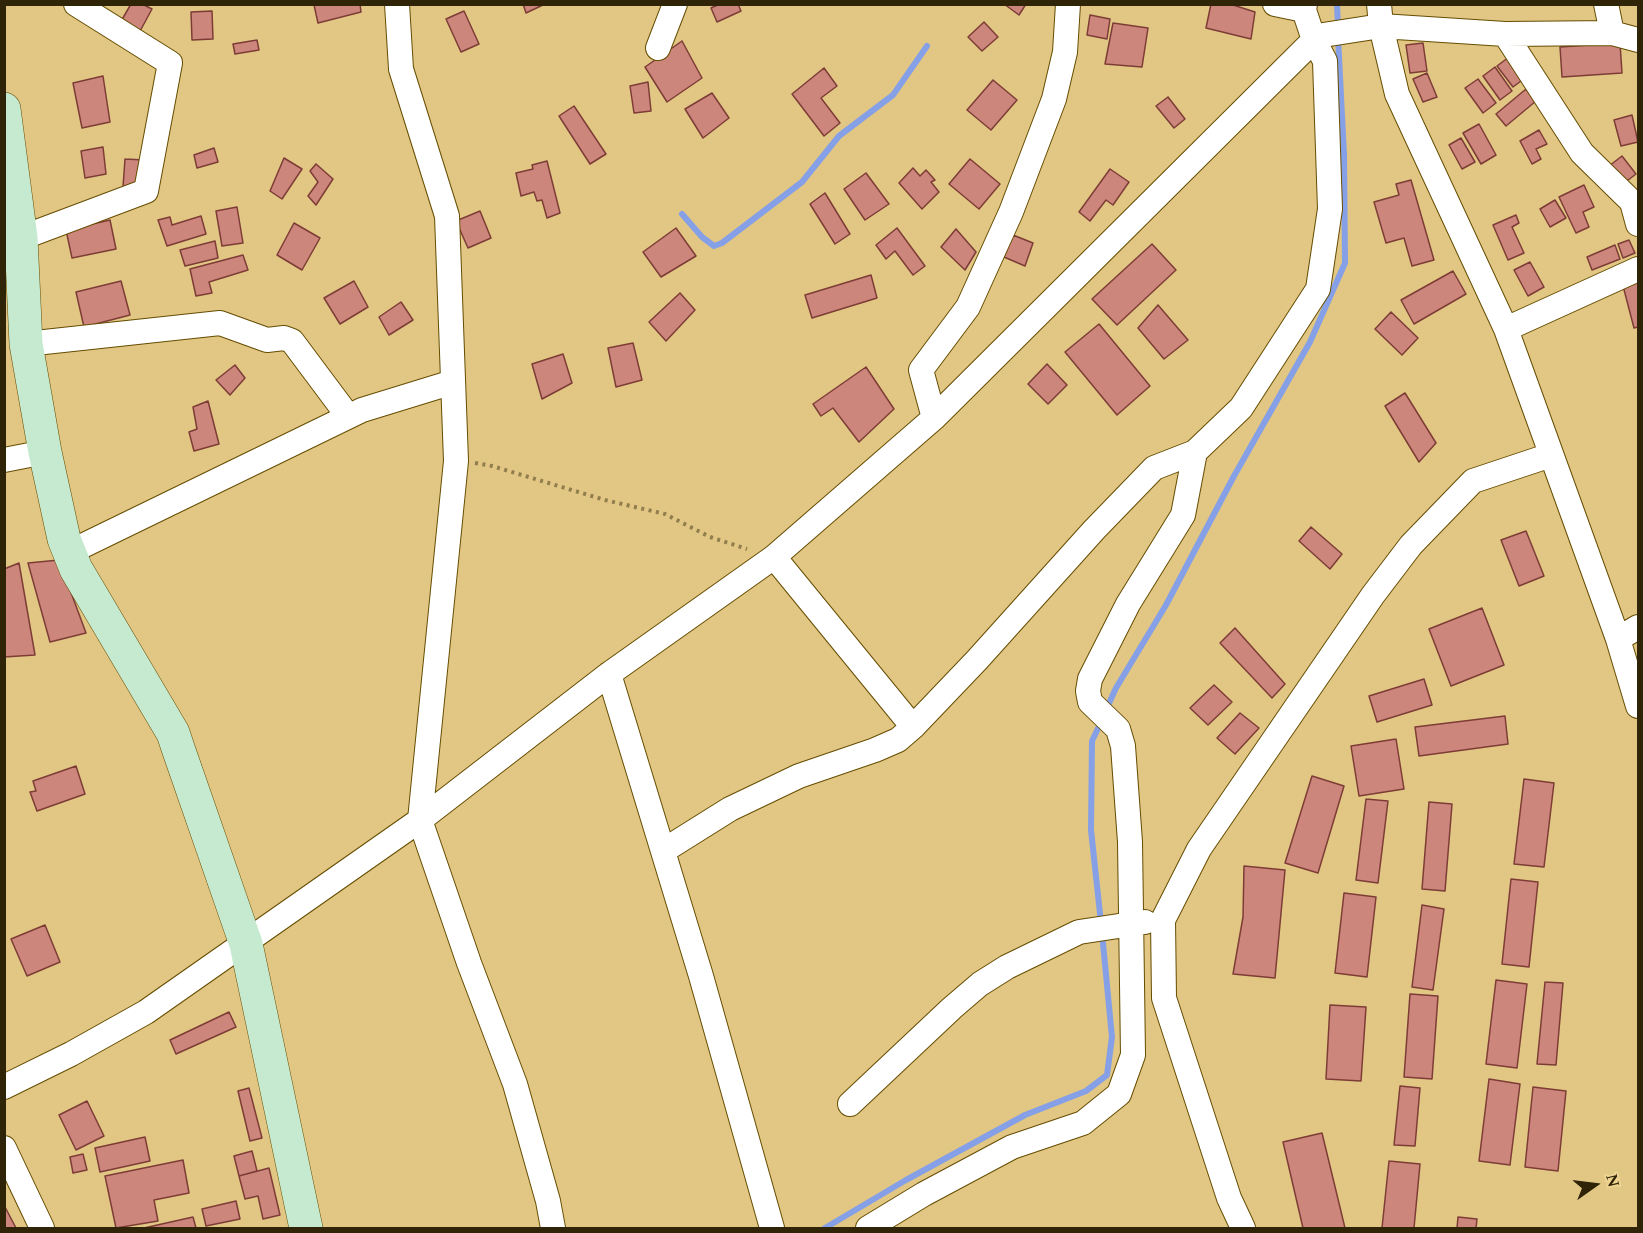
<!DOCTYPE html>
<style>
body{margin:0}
#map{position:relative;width:1643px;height:1233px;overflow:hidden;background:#e1c684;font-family:Spectral,serif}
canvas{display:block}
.frame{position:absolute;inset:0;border:6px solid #2f2408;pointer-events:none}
.north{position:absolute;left:1565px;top:1155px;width:60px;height:60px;-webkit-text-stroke:4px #eed391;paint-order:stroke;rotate:76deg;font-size:16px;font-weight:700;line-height:24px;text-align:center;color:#2f2408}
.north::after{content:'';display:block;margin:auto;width:21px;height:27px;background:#2f2408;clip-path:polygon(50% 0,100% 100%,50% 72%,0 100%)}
</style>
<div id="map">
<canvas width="1643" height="1233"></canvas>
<div class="frame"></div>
<div class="north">N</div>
</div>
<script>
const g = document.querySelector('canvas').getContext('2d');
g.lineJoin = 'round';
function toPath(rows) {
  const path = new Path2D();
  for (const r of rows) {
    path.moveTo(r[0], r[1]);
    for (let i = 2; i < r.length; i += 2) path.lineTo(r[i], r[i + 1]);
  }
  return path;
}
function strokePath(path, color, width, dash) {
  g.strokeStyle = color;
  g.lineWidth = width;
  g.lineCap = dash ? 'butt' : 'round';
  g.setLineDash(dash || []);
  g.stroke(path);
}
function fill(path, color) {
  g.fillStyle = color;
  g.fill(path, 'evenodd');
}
const stream = toPath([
 [1337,4,1338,27],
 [682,214,702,237,714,246,722,243,802,182,839,136,893,95,927,46],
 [1106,710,1116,688,1166,605,1234,476,1310,342,1345,263,1344,155,1338,37],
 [1101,923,1091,830,1092,741,1102,720],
 [825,1228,906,1180,1025,1115,1086,1091,1107,1075,1112,1037,1102,933]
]);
const building = toPath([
 [131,4,142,4,152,9,139,33,120,23,131,4],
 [360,4,361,12,318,23,314,5,360,4],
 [523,4,545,4,526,13,523,4],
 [720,4,738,4,741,11,717,22,711,8,720,4],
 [1004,4,1026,4,1019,15,1004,4],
 [1211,4,1230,4,1255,12,1251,39,1206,28,1211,4],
 [212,11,213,39,192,40,191,12,212,11],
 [464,11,479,44,461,52,446,19,464,11],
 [1090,15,1110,19,1107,39,1087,35,1090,15],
 [984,22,998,37,982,51,968,37,984,22],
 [1113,23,1148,28,1142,67,1105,64,1113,23],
 [257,40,259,50,235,54,233,44,257,40],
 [682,41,702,78,667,102,645,67,682,41],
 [1423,43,1427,71,1410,73,1406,45,1423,43],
 [1620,43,1622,73,1562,77,1560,47,1620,43],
 [1509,57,1525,78,1513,87,1497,66,1509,57],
 [1495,67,1512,91,1500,100,1483,76,1495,67],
 [824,68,837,86,821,98,840,123,824,136,792,94,824,68],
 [1427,73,1437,97,1423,102,1413,79,1427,73],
 [103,76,110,122,82,128,73,83,103,76],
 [1478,79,1496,103,1483,113,1465,88,1478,79],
 [993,80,1017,100,991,130,967,110,993,80],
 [648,82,651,111,634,113,630,86,648,82],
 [1526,89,1536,101,1506,126,1496,114,1526,89],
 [712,93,729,118,703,138,685,109,712,93],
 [1168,97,1185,119,1174,128,1156,106,1168,97],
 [574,106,606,154,590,164,559,116,574,106],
 [1632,115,1638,142,1621,146,1614,120,1632,115],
 [1479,124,1496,155,1481,164,1463,133,1479,124],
 [1539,130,1547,144,1536,149,1541,159,1532,164,1520,141,1539,130],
 [1461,138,1475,162,1462,169,1449,145,1461,138],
 [103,147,106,174,85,178,81,151,103,147],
 [214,148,218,162,197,168,194,155,214,148],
 [1622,156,1636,174,1623,184,1609,166,1622,156],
 [284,158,302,169,282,199,270,191,284,158],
 [125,159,144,160,142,188,123,187,125,159],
 [970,159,1000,184,979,209,949,184,970,159],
 [547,161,560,213,547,218,542,200,537,201,534,192,521,196,516,173,533,169,532,165,547,161],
 [316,164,333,179,316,205,308,196,318,182,310,171,316,164],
 [913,168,920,176,926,170,935,180,931,182,939,192,922,209,899,183,913,168],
 [1110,169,1129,182,1113,205,1106,200,1090,221,1079,212,1110,169],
 [866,173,889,204,865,220,844,189,866,173],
 [1411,180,1434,260,1412,266,1404,238,1386,243,1374,202,1399,195,1396,184,1411,180],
 [1584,185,1594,207,1583,212,1589,227,1576,233,1559,197,1584,185],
 [825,193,850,234,835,244,810,204,825,193],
 [1555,200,1566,218,1550,227,1540,209,1555,200],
 [237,207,243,243,222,246,216,211,237,207],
 [480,211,491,238,468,248,456,221,480,211],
 [1516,215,1519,223,1512,227,1524,253,1508,260,1493,225,1516,215],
 [201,216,206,234,167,246,158,220,170,217,172,225,201,216],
 [110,220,116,249,72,258,66,230,110,220],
 [294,223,320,238,302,270,277,255,294,223],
 [676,228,696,256,661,277,643,252,676,228],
 [897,228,925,266,913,275,895,251,886,259,876,245,897,228],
 [956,229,976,252,965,270,941,247,956,229],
 [1013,235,1033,243,1025,266,1004,257,1013,235],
 [1629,240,1635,253,1623,258,1618,244,1629,240],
 [215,241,218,258,185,266,180,250,215,241],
 [1152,244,1176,270,1117,325,1092,299,1152,244],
 [1615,245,1620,259,1592,270,1587,257,1615,245],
 [243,255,248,270,209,282,212,293,196,296,190,269,243,255],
 [1530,262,1544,287,1528,296,1514,270,1530,262],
 [1453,271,1466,294,1414,324,1401,300,1453,271],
 [871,275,877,298,812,318,805,295,871,275],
 [1638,278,1638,327,1634,328,1622,282,1638,278],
 [121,281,130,315,84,327,76,292,121,281],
 [354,281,368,307,340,324,324,298,354,281],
 [680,293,695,310,666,341,649,322,680,293],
 [401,302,413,320,389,335,379,317,401,302],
 [1158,305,1188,340,1164,359,1138,328,1158,305],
 [1391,312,1418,338,1402,355,1375,329,1391,312],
 [1099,324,1150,386,1117,415,1065,352,1099,324],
 [633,343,642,380,616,387,608,348,633,343],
 [563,354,572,383,542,399,532,364,563,354],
 [1047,364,1067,385,1048,404,1028,384,1047,364],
 [235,365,245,378,230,395,216,380,235,365],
 [866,367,894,409,859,442,833,408,821,416,813,404,866,367],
 [1405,393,1436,443,1419,462,1385,406,1405,393],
 [208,401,219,444,194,451,189,432,197,429,193,407,208,401],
 [1311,527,1342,554,1330,569,1299,541,1311,527],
 [1526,531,1544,576,1519,586,1501,540,1526,531],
 [59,560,86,633,50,642,28,563,59,560],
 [19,563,35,655,4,657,4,569,19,563],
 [1482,608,1504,665,1451,686,1429,629,1482,608],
 [1235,628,1285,684,1272,698,1220,643,1235,628],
 [1424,679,1432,705,1377,722,1369,696,1424,679],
 [1214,685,1232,702,1208,725,1190,708,1214,685],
 [1240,713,1259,728,1235,754,1217,738,1240,713],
 [1505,716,1508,744,1419,756,1415,727,1505,716],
 [1396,739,1404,789,1359,796,1351,746,1396,739],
 [76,766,85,794,37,811,30,792,36,791,33,781,76,766],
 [1312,776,1344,786,1318,873,1285,863,1312,776],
 [1524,779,1554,783,1544,867,1514,864,1524,779],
 [1366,799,1388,801,1378,883,1356,880,1366,799],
 [1429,802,1452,804,1445,891,1422,889,1429,802],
 [1244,866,1285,870,1275,978,1233,974,1243,917,1244,866],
 [1511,879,1538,882,1529,967,1502,964,1511,879],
 [1344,893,1376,897,1367,977,1335,973,1344,893],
 [1422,905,1444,909,1433,990,1412,987,1422,905],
 [45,925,60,962,27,976,11,939,45,925],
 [1496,980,1527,984,1517,1068,1486,1064,1496,980],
 [1545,982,1563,983,1556,1065,1537,1064,1545,982],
 [1410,994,1438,996,1432,1079,1404,1077,1410,994],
 [1330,1005,1366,1007,1361,1081,1326,1079,1330,1005],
 [229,1012,236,1027,176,1054,170,1040,229,1012],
 [1489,1079,1520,1084,1510,1165,1479,1161,1489,1079],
 [1400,1086,1420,1088,1415,1146,1394,1145,1400,1086],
 [1533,1087,1566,1091,1558,1171,1525,1167,1533,1087],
 [249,1088,262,1138,250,1141,238,1091,249,1088],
 [87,1101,104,1136,76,1150,59,1115,87,1101],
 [1322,1133,1345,1228,1303,1228,1283,1142,1322,1133],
 [145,1137,150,1161,100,1172,95,1148,145,1137],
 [252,1151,257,1171,239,1176,234,1156,252,1151],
 [83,1154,87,1170,73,1173,70,1157,83,1154],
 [183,1160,189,1193,154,1200,158,1221,116,1228,105,1176,183,1160],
 [1389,1161,1420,1164,1414,1228,1382,1228,1389,1161],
 [269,1168,280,1215,263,1219,258,1196,245,1199,239,1176,269,1168],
 [236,1201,240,1219,206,1226,202,1209,236,1201],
 [4,1205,16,1228,4,1228,4,1205],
 [193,1217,196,1228,144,1228,193,1217],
 [1458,1217,1477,1219,1476,1228,1457,1228,1458,1217]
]);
const path = toPath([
 [475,463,492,466,605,500,665,514,710,537,747,549]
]);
const street = toPath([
 [397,4,401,69,447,216,456,461,420,820,469,963,515,1084,548,1201,553,1228],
 [1275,4,1304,10],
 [1379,4,1381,26,1397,94,1506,329,1618,639,1638,706],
 [1606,4,1612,33],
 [1505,34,1582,153,1632,202,1638,224],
 [658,48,675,4],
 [21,238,146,191,170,63,76,4],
 [1506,329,1638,269],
 [26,344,220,323,267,340,284,338,292,341,348,416],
 [934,418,921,370,968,307,1011,212,1054,99,1065,52,1068,4],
 [4,460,45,452],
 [70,552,362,410,453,382],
 [774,557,913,727],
 [1618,639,1638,627],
 [609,674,701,976,772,1228],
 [663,851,730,809,799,776,875,750,898,740,913,727,977,660,1094,530,1154,468,1195,452,1241,408,1318,289,1330,209,1325,61,1314,40,1304,10,1305,4],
 [4,1087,71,1054,146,1012,420,820,609,674,774,557,934,418,1314,40,1323,35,1381,26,1505,34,1612,33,1638,40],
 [850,1104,952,1008,980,984,1007,967,1079,932,1145,922],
 [4,1148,42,1228],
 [868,1228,924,1194,1012,1147,1083,1123,1119,1094,1133,1055,1130,842,1123,746,1118,729,1090,702,1088,691,1090,679,1128,604,1183,515,1195,452],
 [1243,1228,1229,1198,1164,998,1163,920,1199,849,1373,595,1411,545,1473,481,1551,455]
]);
const secondary = toPath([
 [4,109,21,238,26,344,45,452,64,539,76,569,173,733,178,748,246,944,306,1228]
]);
strokePath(stream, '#86a0e7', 6);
fill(building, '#cd867c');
strokePath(building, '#7d3d36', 1.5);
strokePath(street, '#654d00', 26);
strokePath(secondary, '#654d00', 34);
strokePath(path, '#927e4d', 4, [3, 4.5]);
strokePath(street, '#fff', 24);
strokePath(secondary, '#c6eacf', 33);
</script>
